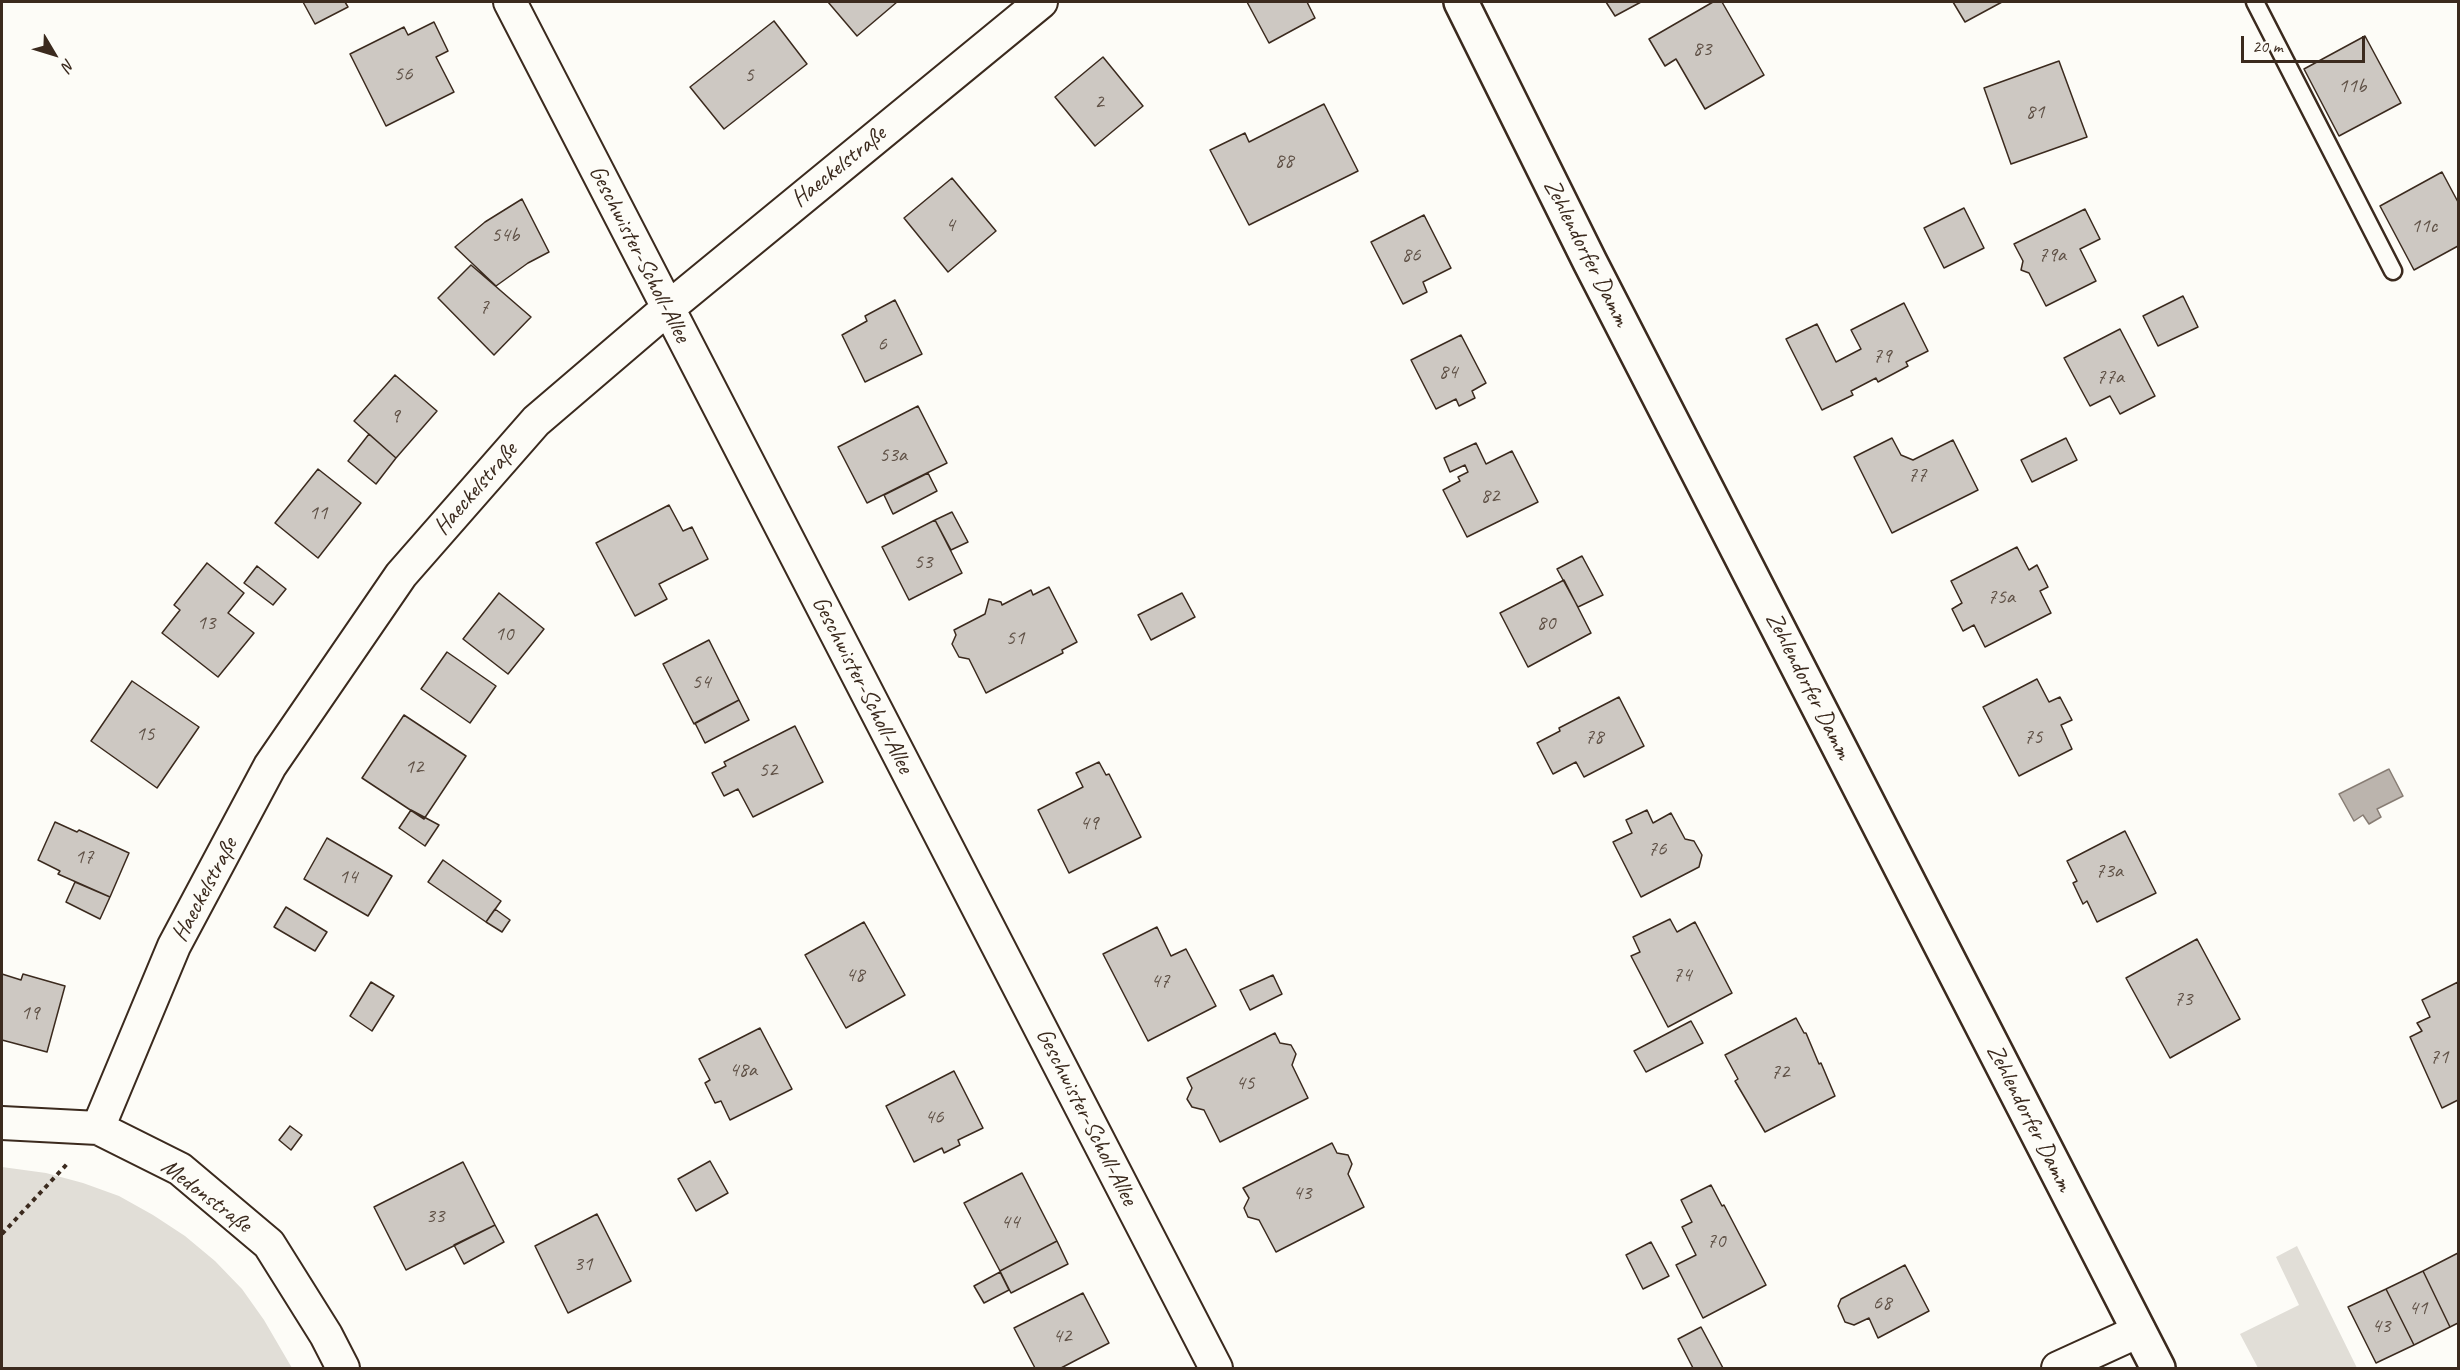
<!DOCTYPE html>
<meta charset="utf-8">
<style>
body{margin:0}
#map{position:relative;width:2460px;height:1370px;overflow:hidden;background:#fdfcf7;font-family:Caveat,sans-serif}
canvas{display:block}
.frame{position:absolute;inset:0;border:3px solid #3b2a1e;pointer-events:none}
.north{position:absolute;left:24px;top:24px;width:60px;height:60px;-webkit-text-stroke:4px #fdfcf7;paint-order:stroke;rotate:128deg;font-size:16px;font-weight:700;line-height:24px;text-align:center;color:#3b2a1e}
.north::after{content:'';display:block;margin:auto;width:21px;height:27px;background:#3b2a1e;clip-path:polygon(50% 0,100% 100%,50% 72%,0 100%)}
.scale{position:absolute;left:2241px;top:36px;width:124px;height:27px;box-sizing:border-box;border:3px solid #3b2a1e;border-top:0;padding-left:8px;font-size:18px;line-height:21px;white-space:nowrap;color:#3b2a1e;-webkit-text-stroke:4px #fdfcf7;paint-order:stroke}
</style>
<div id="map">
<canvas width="2460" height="1370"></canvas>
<div class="frame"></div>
<div class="north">N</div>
<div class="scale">20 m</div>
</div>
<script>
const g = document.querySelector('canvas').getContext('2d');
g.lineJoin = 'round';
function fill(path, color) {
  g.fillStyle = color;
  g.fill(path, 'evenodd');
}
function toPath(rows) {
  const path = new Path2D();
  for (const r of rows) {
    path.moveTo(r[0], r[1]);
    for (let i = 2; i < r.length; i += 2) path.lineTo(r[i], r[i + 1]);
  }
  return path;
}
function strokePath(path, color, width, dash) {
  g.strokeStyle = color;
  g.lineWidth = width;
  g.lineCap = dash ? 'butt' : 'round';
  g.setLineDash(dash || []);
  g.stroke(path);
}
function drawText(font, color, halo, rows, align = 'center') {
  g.font = font + ' Caveat,sans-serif';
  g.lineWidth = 5;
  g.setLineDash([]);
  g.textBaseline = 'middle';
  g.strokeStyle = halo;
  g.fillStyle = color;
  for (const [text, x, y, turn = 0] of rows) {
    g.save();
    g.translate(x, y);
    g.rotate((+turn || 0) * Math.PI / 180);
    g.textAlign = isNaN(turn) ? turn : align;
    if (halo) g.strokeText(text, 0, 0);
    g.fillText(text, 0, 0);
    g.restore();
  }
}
const green = toPath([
 [2,1167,46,1173,83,1183,119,1196,153,1215,185,1236,215,1261,242,1289,264,1320,292,1368,2,1368],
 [2297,1246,2357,1368,2258,1368,2240,1334,2299,1305,2276,1257]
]);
const water = toPath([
 [2389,769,2403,796,2377,809,2381,817,2369,824,2363,815,2354,821,2339,794,2389,769]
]);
const building = toPath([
 [303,2,345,2,348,7,315,24,303,2],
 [828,2,897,2,857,36,828,2],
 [1247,2,1307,2,1315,18,1269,43,1247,2],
 [1606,2,1641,2,1615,16,1606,2],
 [1713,2,1722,2,1764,75,1705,109,1676,59,1665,66,1649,39,1713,2],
 [1953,2,2002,2,1965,22,1953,2],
 [774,21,807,64,724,129,690,87,774,21],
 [434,22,448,51,436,57,454,92,386,126,350,54,404,27,408,35,434,22],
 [2365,36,2401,103,2339,136,2304,69,2365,36],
 [1103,57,1143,106,1095,146,1055,97,1103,57],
 [2059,61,2087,137,2011,164,1984,88,2059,61],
 [1324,104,1358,171,1249,225,1210,150,1245,133,1249,142,1324,104],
 [2442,172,2458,202,2458,246,2414,270,2380,206,2442,172],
 [952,178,996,231,948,272,904,218,952,178],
 [522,199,549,252,528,263,496,286,455,247,485,222,522,199],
 [1964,208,1984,248,1944,268,1924,228,1964,208],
 [2085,209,2100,239,2080,249,2096,281,2046,306,2029,273,2021,270,2023,261,2014,244,2085,209],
 [1424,215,1451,268,1423,282,1427,292,1403,304,1371,242,1424,215],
 [471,265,531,317,494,355,438,298,471,265],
 [2183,296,2198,327,2158,346,2143,316,2183,296],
 [895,300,922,354,865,382,842,335,867,321,865,316,895,300],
 [1904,303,1928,351,1906,362,1908,366,1878,382,1876,378,1851,391,1853,395,1822,410,1786,339,1817,324,1836,362,1861,349,1851,330,1904,303],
 [2120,329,2155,396,2120,414,2110,396,2090,406,2064,358,2120,329],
 [1461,335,1486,383,1472,391,1475,398,1459,406,1456,399,1436,409,1411,360,1461,335],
 [395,375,437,411,396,458,354,421,395,375],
 [918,406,947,463,867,503,838,447,918,406],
 [369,434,396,458,376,484,348,461,369,434],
 [1892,438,1901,455,1913,460,1953,440,1978,490,1892,533,1854,457,1892,438],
 [2066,438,2077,460,2032,482,2021,460,2066,438],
 [1476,443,1486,464,1512,451,1538,502,1467,537,1443,490,1460,481,1458,477,1468,472,1465,465,1450,472,1444,458,1476,443],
 [318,469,361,503,318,558,275,523,318,469],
 [928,473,937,491,893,514,884,495,928,473],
 [669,505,683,531,692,527,708,559,659,584,667,599,635,616,596,543,669,505],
 [952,512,968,542,951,550,935,520,952,512],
 [935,520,962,573,909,600,882,547,935,520],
 [2017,547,2029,570,2037,565,2048,587,2040,591,2051,613,1985,647,1974,625,1963,631,1952,609,1962,603,1951,581,2017,547],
 [1582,556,1603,595,1578,607,1557,569,1582,556],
 [207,563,244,593,228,613,254,633,218,677,162,633,180,610,174,605,207,563],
 [257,566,286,589,273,605,244,583,257,566],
 [1564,580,1591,633,1528,667,1500,613,1564,580],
 [1049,587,1077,642,1062,650,1063,653,986,693,969,659,959,657,952,644,956,635,954,630,985,614,989,599,1001,602,1002,605,1031,590,1033,595,1049,587],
 [499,593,544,629,508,674,463,639,499,593],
 [1182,593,1195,617,1151,640,1138,615,1182,593],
 [709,640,739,700,694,724,663,664,709,640],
 [447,652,496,686,470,723,421,689,447,652],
 [2037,679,2049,702,2060,697,2072,720,2061,725,2072,749,2019,776,1983,707,2037,679],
 [132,681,199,727,157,788,91,741,132,681],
 [1619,697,1644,746,1584,777,1576,762,1553,774,1537,743,1560,731,1559,728,1619,697],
 [739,700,749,720,705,743,695,723,739,700],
 [404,715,466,756,424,819,362,778,404,715],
 [795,726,823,782,753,817,738,789,724,796,712,773,726,766,724,762,795,726],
 [1099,762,1106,775,1109,774,1141,837,1069,873,1038,810,1083,787,1076,773,1099,762],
 [411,810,439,825,425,846,399,828,411,810],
 [1647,810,1653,823,1671,813,1685,839,1694,841,1702,855,1699,867,1641,897,1613,842,1632,833,1626,820,1647,810],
 [55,822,77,832,79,830,129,853,110,897,58,874,60,871,38,860,55,822],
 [2125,831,2156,893,2097,922,2087,901,2083,904,2073,883,2077,881,2067,861,2125,831],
 [327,838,392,876,368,916,304,879,327,838],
 [443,860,501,901,486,922,428,882,443,860],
 [75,882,110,897,100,919,66,902,75,882],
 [286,907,327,932,315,951,274,927,286,907],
 [495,909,510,920,502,932,486,922,495,909],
 [1670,919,1677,932,1695,922,1732,993,1668,1027,1631,956,1640,952,1633,937,1670,919],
 [864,922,905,995,846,1028,805,955,864,922],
 [1157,927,1171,956,1186,949,1216,1006,1148,1041,1103,954,1157,927],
 [2197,939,2240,1019,2170,1058,2126,978,2197,939],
 [2,974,21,980,23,974,65,986,47,1052,2,1040,2,974],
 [1273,975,1282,994,1250,1010,1240,990,1273,975],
 [371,982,394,996,372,1031,350,1016,371,982],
 [2458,982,2458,1100,2442,1108,2410,1037,2422,1031,2417,1023,2430,1017,2422,1000,2458,982],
 [1796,1018,1804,1033,1806,1033,1819,1064,1821,1063,1835,1096,1765,1132,1735,1081,1738,1079,1725,1055,1796,1018],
 [1691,1021,1703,1043,1646,1072,1634,1051,1691,1021],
 [760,1028,792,1089,730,1120,721,1101,715,1103,705,1083,710,1080,699,1059,760,1028],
 [1275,1033,1280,1043,1291,1045,1296,1054,1292,1065,1308,1098,1220,1142,1204,1110,1192,1107,1187,1099,1192,1088,1187,1078,1275,1033],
 [954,1071,983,1128,958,1140,960,1145,944,1153,942,1148,914,1162,886,1106,954,1071],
 [290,1126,302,1135,291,1150,279,1140,290,1126],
 [1332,1143,1337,1153,1348,1155,1352,1164,1348,1174,1364,1207,1276,1252,1259,1220,1248,1217,1244,1208,1249,1198,1243,1188,1332,1143],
 [710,1161,728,1193,696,1211,678,1179,710,1161],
 [463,1162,495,1225,406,1270,374,1207,463,1162],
 [1022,1173,1057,1241,1000,1271,964,1203,1022,1173],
 [1711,1185,1722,1206,1724,1205,1766,1285,1703,1318,1676,1265,1696,1255,1682,1227,1692,1222,1681,1200,1711,1185],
 [597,1214,631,1281,568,1313,535,1246,597,1214],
 [495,1225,504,1242,464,1264,454,1245,495,1225],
 [1057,1241,1068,1264,1011,1293,1000,1271,1057,1241],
 [1651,1242,1669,1276,1643,1289,1626,1255,1651,1242],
 [2458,1253,2458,1323,2450,1327,2423,1271,2458,1253],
 [1905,1265,1929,1311,1878,1338,1869,1318,1854,1325,1845,1322,1838,1306,1841,1299,1905,1265],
 [2423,1271,2450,1327,2414,1345,2386,1289,2423,1271],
 [1000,1272,1009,1290,984,1303,974,1286,1000,1272],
 [2386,1289,2414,1345,2376,1363,2348,1307,2386,1289],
 [1083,1293,1109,1343,1061,1368,1035,1368,1014,1328,1083,1293],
 [1701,1327,1723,1368,1693,1368,1678,1339,1701,1327]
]);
const path = toPath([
 [2,1234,67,1164]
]);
const service = toPath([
 [2255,2,2393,271]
]);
const minor = toPath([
 [510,2,1216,1368],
 [2,1123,98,1128,180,1169,269,1244,326,1335,343,1368],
 [98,1128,174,946,270,766,401,575,536,421,667,309,1041,2],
 [2058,1368,2139,1331]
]);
const secondary = toPath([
 [1461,2,1590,262,2158,1368]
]);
const numberNames = [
 ["83",1702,49],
 ["56",403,74],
 ["5",749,75],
 ["11b",2352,86],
 ["2",1099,102],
 ["81",2035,112],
 ["88",1284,161],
 ["4",950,225],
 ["11c",2424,226],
 ["54b",505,235],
 ["86",1411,255],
 ["79a",2052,255],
 ["7",484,307],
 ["6",882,344],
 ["79",1882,356],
 ["84",1448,372],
 ["77a",2110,377],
 ["9",395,416],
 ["53a",893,455],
 ["77",1917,475],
 ["82",1490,496],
 ["11",318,513],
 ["53",923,562],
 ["75a",2001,597],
 ["13",206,623],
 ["80",1546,623],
 ["10",504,634],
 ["51",1015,638],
 ["54",701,682],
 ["15",145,734],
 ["78",1594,737],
 ["75",2033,737],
 ["12",414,767],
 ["52",768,770],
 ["49",1089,823],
 ["76",1657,849],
 ["17",84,857],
 ["73a",2109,871],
 ["14",348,877],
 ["48",855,975],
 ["74",1682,975],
 ["47",1160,981],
 ["73",2183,999],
 ["19",30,1013],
 ["71",2439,1057],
 ["48a",743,1070],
 ["72",1780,1072],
 ["45",1245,1083],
 ["46",934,1117],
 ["43",1302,1193],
 ["33",435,1216],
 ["44",1010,1222],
 ["70",1716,1241],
 ["31",583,1264],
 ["68",1882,1303],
 ["41",2418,1308],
 ["43",2381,1326],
 ["42",1062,1336]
];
const streetNames = [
 ["Haeckelstraße",839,167,-39],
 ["Zehlendorfer Damm",1586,253,63],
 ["Geschwister-Scholl-Allee",639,254,63],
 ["Haeckelstraße",476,489,-49],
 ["Geschwister-Scholl-Allee",862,685,63],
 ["Zehlendorfer Damm",1808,686,63],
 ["Haeckelstraße",205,890,-62],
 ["Geschwister-Scholl-Allee",1086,1117,63],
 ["Zehlendorfer Damm",2029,1118,63],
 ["Medonstraße",206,1196,37]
];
fill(green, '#e1ded7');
fill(water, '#bbb4ad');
strokePath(water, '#887d74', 1.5);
fill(building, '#cdc8c2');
strokePath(building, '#3b2a1e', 1.5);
strokePath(service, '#3b2a1e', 21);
strokePath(minor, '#3b2a1e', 36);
strokePath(secondary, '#3b2a1e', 38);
strokePath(path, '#3b2a1e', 4, [4.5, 4.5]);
strokePath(service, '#fdfcf7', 16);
strokePath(minor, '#fdfcf7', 32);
strokePath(secondary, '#fdfcf7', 33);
drawText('21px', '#605247', null, numberNames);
drawText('24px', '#3b2a1e', '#fdfcf7', streetNames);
</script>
